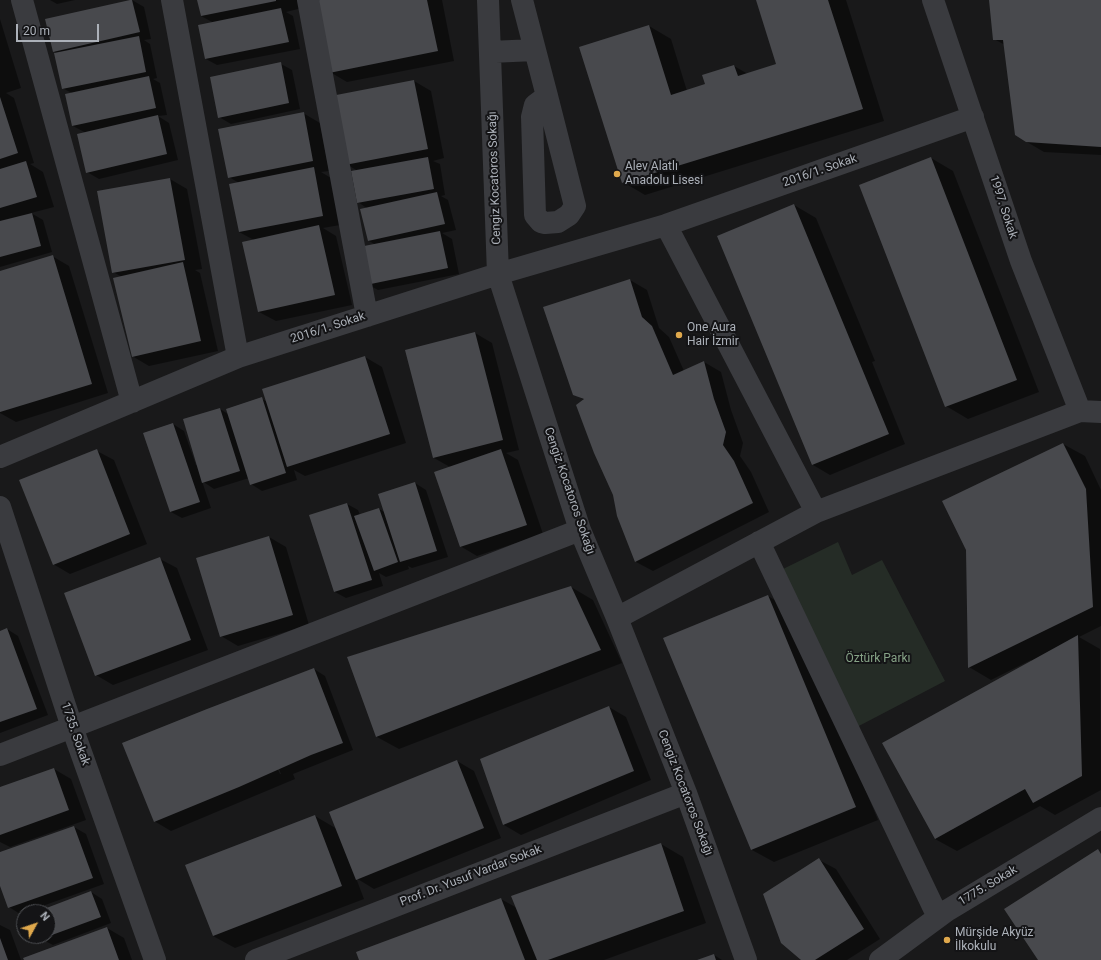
<!DOCTYPE html>
<meta charset="utf-8">
<style>
body{margin:0}
#map{position:relative;width:1101px;height:960px;overflow:hidden;background:#19191a;font-family:Roboto,sans-serif}
canvas{display:block}
.north{position:absolute;left:16px;top:904px;width:40px;height:40px;box-sizing:border-box;background:#141416;border:1px solid #515357;border-radius:50%;rotate:50deg;font-size:11px;font-weight:700;line-height:16px;text-align:center;color:#acb1b9}
.north::after{content:'';display:block;margin:auto;width:14px;height:18px;background:#dfa84c;clip-path:polygon(50% 0,100% 100%,50% 72%,0 100%)}
.scale{position:absolute;left:16px;top:24px;width:83px;height:18px;box-sizing:border-box;border:2px solid #acb1b9;border-top:0;padding-left:5px;font-size:12px;line-height:14px;white-space:nowrap;color:#acb1b9;-webkit-text-stroke:3px #141416;paint-order:stroke}
</style>
<div id="map">
<canvas width="1101" height="960"></canvas>
<div class="north">N</div>
<div class="scale">20 m</div>
</div>
<script>
const g = document.querySelector('canvas').getContext('2d');
g.lineJoin = 'round';
function fill(path, color) {
  g.fillStyle = color;
  g.fill(path, 'evenodd');
}
function toPath(rows) {
  const path = new Path2D();
  for (const r of rows) {
    path.moveTo(r[0], r[1]);
    for (let i = 2; i < r.length; i += 2) path.lineTo(r[i], r[i + 1]);
  }
  return path;
}
function strokePath(path, color, width, dash) {
  g.strokeStyle = color;
  g.lineWidth = width;
  g.lineCap = dash ? 'butt' : 'round';
  g.setLineDash(dash || []);
  g.stroke(path);
}
function drawText(font, color, halo, rows, align = 'center') {
  g.font = font + ' Roboto,sans-serif';
  g.lineWidth = 4;
  g.setLineDash([]);
  g.textBaseline = 'middle';
  g.strokeStyle = halo;
  g.fillStyle = color;
  for (const [text, x, y, turn = 0] of rows) {
    g.save();
    g.translate(x, y);
    g.rotate((+turn || 0) * Math.PI / 180);
    g.textAlign = isNaN(turn) ? turn : align;
    if (halo) g.strokeText(text, 0, 0);
    g.fillText(text, 0, 0);
    g.restore();
  }
}
const green = toPath([
 [838,542,852,575,882,560,945,681,855,728,783,569]
]);
const shadow = toPath([
 [50,0,75,0,57,4],
 [132,0,144,7,151,39,144,40,150,44,157,78,153,79,160,83,167,115,158,116,169,123,178,160,99,179,87,172,86,133,73,126,72,93,62,88,55,52,47,20],
 [198,0,300,0,302,8,286,12,293,16,300,49,217,65,206,59,214,23,201,16],
 [325,0,442,0,454,61,347,82,330,72],
 [757,0,846,0,884,121,645,195,623,182,649,26,671,39,687,91,706,85,734,66,748,74,777,65],
 [990,0,1101,0,1101,155,1044,152,1027,142,1005,45,994,39],
 [0,19,21,88,6,93,14,98,34,163,30,164,43,172,54,207,31,213,43,220,52,252,0,267],
 [281,64,292,70,300,109,231,124,219,117],
 [414,81,431,91,444,158,433,161,440,164,445,195,441,196,448,200,456,230,442,233,452,239,459,274,378,290,367,284,376,245,369,241,368,209,358,202,358,171,346,164,333,96],
 [303,113,320,123,329,171,321,172,331,178,340,225,323,228,336,236,352,305,276,321,259,312,254,240,239,232,239,183,229,177],
 [931,158,953,171,1039,392,968,419,946,406],
 [170,179,187,189,202,269,195,270,200,273,218,351,149,366,132,356,122,277,113,272],
 [794,205,816,218,875,361,872,362,905,444,830,475,813,465,719,236],
 [52,256,69,266,108,393,16,422,0,413,0,272],
 [630,280,647,290,659,328,669,337,684,371,704,362,721,372,731,410,743,443,740,456,751,472,769,512,653,571,636,562,618,516,614,495,584,400,574,394],
 [475,333,492,343,519,450,506,453,518,460,543,534,477,556,460,546,450,467,434,458],
 [365,357,382,367,406,443,305,476,294,470,297,480,262,491,251,484,249,478,214,489,202,481,211,508,182,518,171,512,173,424,184,431,196,465,198,465,220,409,228,414,262,399,266,401],
 [1063,444,1085,456,1101,490,1101,626,1079,637,1100,649,1101,790,1055,815,1040,806,957,851,935,839,1032,662,1031,660,991,680,969,667],
 [97,451,114,460,147,544,70,574,53,564],
 [415,483,426,490,448,557,412,568,408,566,409,569,386,577,379,573,383,586,346,598,335,592,347,504,358,510,360,515,379,509,385,512],
 [269,537,286,547,309,625,238,646,221,636],
 [160,559,177,568,208,650,113,685,96,675],
 [571,587,593,600,622,663,399,749,377,737,348,657],
 [768,596,790,609,878,820,774,862,752,850,665,639],
 [7,629,18,636,48,715,0,733,0,632],
 [314,669,325,676,353,750,293,774,295,779,171,831,154,821,123,744],
 [252,708,254,708,281,774,280,774],
 [609,707,626,717,651,780,521,835,504,825,482,760],
 [457,761,474,771,501,838,374,889,356,878,364,899,235,948,213,936,315,816,337,829],
 [54,769,71,779,86,820,10,847,0,842,0,789],
 [74,827,86,834,104,884,20,914,9,907,0,883,0,853],
 [661,844,683,857,706,923,604,960,360,960,501,899,517,908],
 [819,860,836,869,880,939,847,960,803,960],
 [91,892,102,899,111,923,53,945,41,939,40,936,48,936,48,912,39,912],
 [0,925,10,930,21,960,0,960],
 [107,928,124,938,132,960,25,960],
 [714,955,722,960,699,960]
]);
const building = toPath([
 [130,0,132,0,140,32,53,52,45,19],
 [197,0,276,0,276,1,201,16],
 [320,0,427,0,438,51,329,73,315,1],
 [756,0,828,0,863,109,622,183,579,47,649,25,671,95,705,84,702,75,734,65,738,76,776,64],
 [989,0,1101,0,1101,147,1026,142,1015,135,1003,40,993,40],
 [281,8,289,42,205,59,198,25],
 [139,36,146,72,62,89,54,53],
 [281,62,289,103,218,118,210,77],
 [149,76,156,108,72,126,65,94],
 [414,80,428,149,345,165,331,96],
 [0,97,18,153,0,159],
 [304,112,313,161,228,178,218,129],
 [158,115,167,154,86,173,77,134],
 [428,157,434,189,357,203,351,171],
 [931,157,1017,380,945,407,859,185],
 [26,161,37,197,0,208,0,169],
 [314,167,323,216,239,232,229,184],
 [170,178,185,260,112,273,97,191],
 [437,192,445,224,368,241,360,209],
 [794,204,889,434,812,465,717,236],
 [32,213,41,246,0,257,0,221],
 [319,225,335,295,258,312,242,242],
 [440,231,448,268,366,285,359,247],
 [53,255,92,384,0,412,0,271],
 [183,262,201,341,132,357,113,278],
 [630,279,642,317,652,326,673,375,704,361,714,399,726,432,723,445,734,461,753,503,635,562,617,516,613,495,594,453,576,405,584,399,573,395,543,307],
 [475,332,503,440,433,458,405,350],
 [365,356,390,434,287,467,262,389],
 [262,397,286,473,250,485,226,409],
 [220,408,240,471,202,483,183,419],
 [173,423,200,502,170,512,143,433],
 [1063,443,1086,489,1093,607,968,668,966,550,942,501],
 [97,449,130,534,53,565,19,480],
 [501,449,527,525,460,547,434,472],
 [415,482,437,551,400,562,378,494],
 [347,503,372,580,334,592,309,515],
 [379,508,398,562,374,571,354,516],
 [269,536,293,615,220,637,196,558],
 [160,557,191,640,95,676,64,593],
 [571,586,601,650,376,737,347,657],
 [768,595,856,807,751,850,663,638],
 [7,628,37,709,0,722,0,631],
 [1078,635,1082,776,1033,803,1025,789,935,839,882,743],
 [314,668,343,743,311,755,239,787,154,822,122,743,207,709],
 [609,706,634,771,503,825,480,759],
 [457,760,484,828,356,880,329,812],
 [54,768,69,810,0,835,0,787],
 [315,815,342,886,213,936,185,865],
 [74,826,93,878,8,908,0,886,0,852],
 [661,843,684,911,548,960,537,960,511,896],
 [1098,849,1101,854,1101,960,1038,960,1004,909],
 [819,858,864,929,815,960,801,960,781,943,763,894],
 [91,891,101,917,41,939,39,936,48,936,48,912,36,912],
 [501,898,525,960,359,960,356,952],
 [107,927,119,960,24,960,23,958],
 [0,938,8,960,0,960],
 [714,954,716,960,697,960]
]);
const minor = toPath([
 [22,0,132,402],
 [172,0,238,357],
 [308,0,367,316],
 [488,0,498,274,580,530,617,618,686,793,746,960],
 [522,0,547,96,575,206,569,215,558,222,545,223,541,222,535,215,532,117,535,105,547,96],
 [933,0,1021,261,1080,411],
 [490,52,535,50],
 [666,225,816,512],
 [0,457,238,357,498,274,666,225,973,117],
 [0,507,72,727,155,960],
 [759,542,938,917],
 [617,618,816,512,1080,411,1101,412],
 [0,755,580,530],
 [256,960,686,793],
 [880,960,948,910,1101,818]
]);
const markers = [
 [617,174,4,"#dfa84c"],
 [679,335,4,"#dfa84c"],
 [947,940,4,"#dfa84c"]
];
const poiNames = [
 ["Alev Alatlı",625,167],
 ["Anadolu Lisesi",625,181],
 ["One Aura",687,328],
 ["Hair İzmir",687,342],
 ["Mürşide Akyüz",955,933],
 ["İlkokulu",955,947]
];
const streetNames = [
 ["2016/1. Sokak",820,171,-19],
 ["Cengiz Kocatoros Sokağı",495,178,-92],
 ["1997. Sokak",1003,207,72],
 ["2016/1. Sokak",328,328,-18],
 ["Cengiz Kocatoros Sokağı",569,491,71],
 ["1735. Sokak",75,734,71],
 ["Cengiz Kocatoros Sokağı",685,793,69],
 ["Prof. Dr. Yusuf Vardar Sokak",471,876,-21],
 ["1775. Sokak",988,886,-31]
];
const parkNames = [
 ["Öztürk Parkı",878,659]
];
fill(green, '#252c26');
fill(shadow, '#0007');
fill(building, '#48494d');
strokePath(minor, '#3a3b3f', 22);
for (const [x, y, r, color] of markers) {
  const dot = new Path2D();
  dot.arc(x, y, r, 0, 2 * Math.PI);
  g.fillStyle = color;
  g.fill(dot);
  strokePath(dot, '#141416', 1.5);
}
drawText('12px', '#acb1b9', '#141416', poiNames, 'left');
drawText('12px', '#acb1b9', '#141416', streetNames);
drawText('12px', '#86a286', '#141416', parkNames);
</script>
